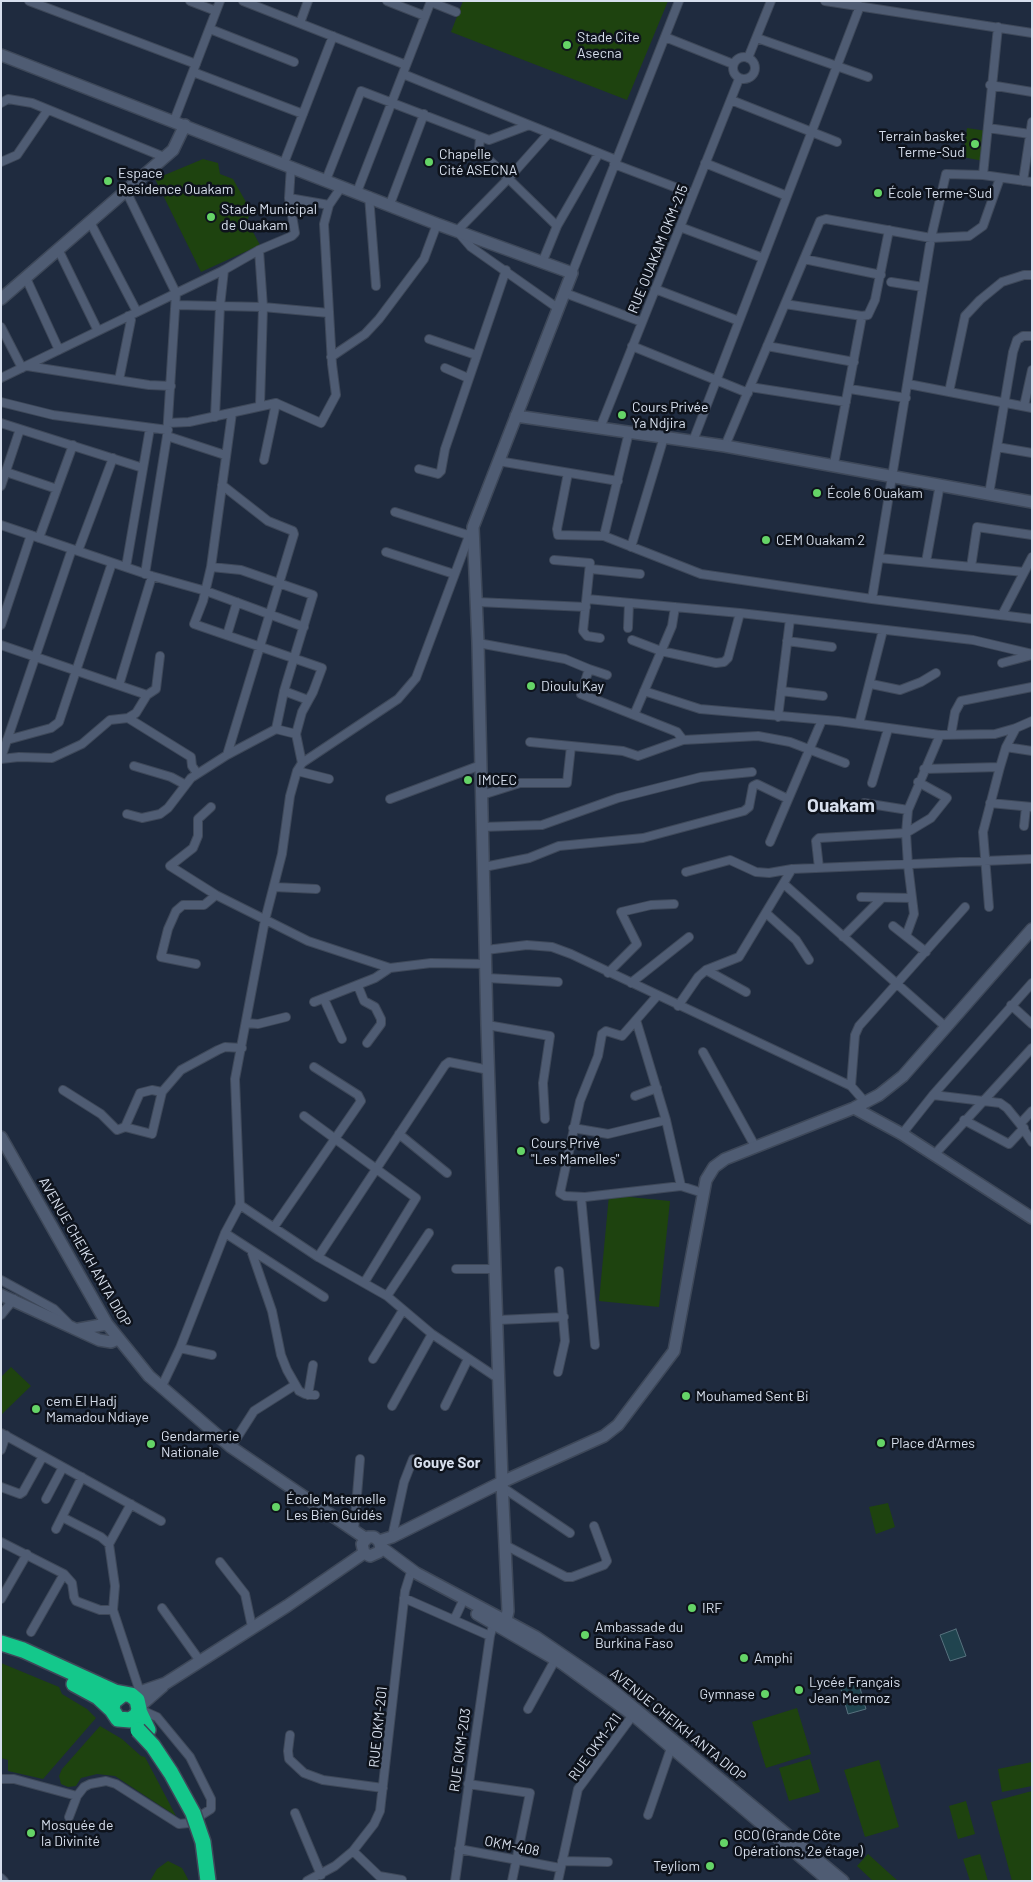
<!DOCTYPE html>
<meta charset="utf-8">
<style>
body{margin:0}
#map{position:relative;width:1033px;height:1882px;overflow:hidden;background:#1f2b3f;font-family:Barlow,sans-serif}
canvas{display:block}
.frame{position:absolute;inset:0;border:2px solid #d7dfed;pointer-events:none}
</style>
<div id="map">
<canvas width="1033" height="1882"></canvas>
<div class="frame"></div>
</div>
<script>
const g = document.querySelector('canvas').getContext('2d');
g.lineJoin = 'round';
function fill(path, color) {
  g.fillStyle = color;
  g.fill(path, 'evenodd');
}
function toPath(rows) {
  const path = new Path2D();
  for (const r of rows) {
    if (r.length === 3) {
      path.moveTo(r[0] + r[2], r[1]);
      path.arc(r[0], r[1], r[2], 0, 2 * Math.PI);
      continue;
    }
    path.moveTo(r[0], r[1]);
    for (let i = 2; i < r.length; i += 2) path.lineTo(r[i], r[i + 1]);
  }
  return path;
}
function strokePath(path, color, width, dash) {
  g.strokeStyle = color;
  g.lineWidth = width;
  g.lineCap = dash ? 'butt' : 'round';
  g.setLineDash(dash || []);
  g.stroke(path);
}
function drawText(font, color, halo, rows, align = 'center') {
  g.font = font + ' Barlow,sans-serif';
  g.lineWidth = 5;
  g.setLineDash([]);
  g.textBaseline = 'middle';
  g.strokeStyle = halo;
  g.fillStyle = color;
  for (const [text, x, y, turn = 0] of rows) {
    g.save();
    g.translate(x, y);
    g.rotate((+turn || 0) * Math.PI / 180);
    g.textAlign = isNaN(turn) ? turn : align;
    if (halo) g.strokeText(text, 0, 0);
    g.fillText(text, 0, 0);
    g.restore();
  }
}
const green = toPath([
 [463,1,668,1,627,100,451,32],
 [967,128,987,131,983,161,963,157],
 [203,159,218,163,220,174,233,179,251,211,247,221,260,245,201,272,155,179],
 [609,1195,670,1201,659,1307,599,1301],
 [11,1367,31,1386,1,1415,1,1377],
 [888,1503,895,1527,876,1534,869,1507],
 [1,1663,59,1687,62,1694,87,1709,96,1718,43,1779,8,1771,8,1760,1,1758],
 [797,1708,811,1754,766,1768,752,1722],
 [100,1726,122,1739,141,1756,145,1757,176,1816,115,1776,97,1774,81,1778,76,1786,68,1787,61,1784,59,1776,62,1769],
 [810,1759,820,1792,789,1801,779,1768],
 [879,1760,899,1827,865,1837,844,1770],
 [1032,1762,1032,1786,1002,1792,998,1769],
 [1032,1791,1032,1881,1012,1881,991,1802],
 [966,1801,975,1834,958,1839,949,1806],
 [868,1854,889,1873,898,1881,873,1881,857,1866],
 [980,1854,988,1881,970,1881,963,1859],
 [168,1861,182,1868,189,1881,150,1881,157,1869]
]);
const water = toPath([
 [956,1629,966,1656,950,1661,940,1635,956,1629],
 [858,1681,866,1709,848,1714,840,1686,858,1681]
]);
const street = toPath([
 [29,1,196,64],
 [190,1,216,11],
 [243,1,406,65],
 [387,1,425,16],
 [825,1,1032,33],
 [431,2,456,12],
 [300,23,308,1],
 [210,29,294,62],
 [665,37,733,64],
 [757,38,868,77],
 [744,68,11],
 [748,58,771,1],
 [193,72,303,114],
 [403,74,616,160],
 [990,85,1032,92],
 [731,100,837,142],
 [1,103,8,99,32,103,164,157],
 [174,121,220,1],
 [988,128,1030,134],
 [549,133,508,179,457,231,471,247,559,309],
 [480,137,479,150,557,226],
 [1,162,17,155,47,111],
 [284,163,333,36],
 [705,163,787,196],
 [614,164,693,194],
 [983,175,998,27],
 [326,180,361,91,489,140,529,125],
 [1023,181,1032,122],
 [126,191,176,293,167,436,145,574],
 [357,192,431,1],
 [369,196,376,286],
 [289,198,329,205],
 [390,204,424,114],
 [90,222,137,312],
 [680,227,763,258],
 [58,249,98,331],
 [259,250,263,307,260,405],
 [804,259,881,275],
 [542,263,557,226,599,153],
 [572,273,679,1],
 [26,278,59,350],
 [891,282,923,287],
 [655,289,739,321],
 [565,293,642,322],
 [785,304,862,316,868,315,875,300,889,230],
 [176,305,263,307,329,313],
 [1,327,22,368],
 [429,339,476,355],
 [632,346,748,393],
 [767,346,854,362],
 [331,357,365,334,379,319,424,259,437,224],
 [27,366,149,385,171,386],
 [445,368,468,378],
 [1,378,224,270,259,250,292,236,295,233,289,198,291,166],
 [119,380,131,320,128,316],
 [908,384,1032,408],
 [750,387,846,402],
 [850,389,906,398],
 [949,392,965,316,980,300,1002,282,1024,275,1032,275],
 [1,402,53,415,168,430],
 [1024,406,1032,370],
 [232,413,211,567,203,601,194,624,322,668,313,692,302,712,296,734,302,763],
 [215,417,220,306,224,270],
 [1,423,143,468],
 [168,423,189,422,276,403,321,423,336,395,332,364,324,224,329,205,342,186],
 [600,428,739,79],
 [167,436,225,455],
 [693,441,860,6],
 [725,446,820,221,826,219,931,238,969,236,983,226,1000,178],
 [997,447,1032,453],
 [264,460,276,403],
 [498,461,618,481],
 [834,464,862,316],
 [419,469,438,474,441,471,445,449,506,270],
 [6,472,57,489],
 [568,473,557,529,558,535,604,536,701,574,872,599,1032,619],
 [222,485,268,521,293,531,294,534,227,755],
 [1,486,20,429],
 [989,494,1013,352,1017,340,1023,336,1032,336],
 [395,512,468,535],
 [1,525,152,576,206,591,304,627],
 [604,536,629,432],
 [39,538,73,445],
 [631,547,664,437],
 [78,551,113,458],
 [386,552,454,574],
 [879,558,1024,572],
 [554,560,590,563,583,631,587,636,600,638],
 [926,562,940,484],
 [126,567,150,428],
 [211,567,241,570,313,595,284,691,276,729],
 [971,567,977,527,1032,535],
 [591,569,640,574],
 [587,599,740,613,973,640,1032,654],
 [872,599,931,238,946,174,983,175,1032,182],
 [477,602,586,607],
 [1002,615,1032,557],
 [1,625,31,535],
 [628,628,629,603],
 [227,635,237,602],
 [632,640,661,651,716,663,724,662,728,658,740,613],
 [787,641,832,647],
 [478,643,565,659,589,669,581,694,677,732,683,740],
 [1,645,147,695],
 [1002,663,1032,655],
 [589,669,607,675],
 [871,684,900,690,921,682,936,673],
 [119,685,152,576],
 [284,691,308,700],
 [644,691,700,709,838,721,940,735,995,734,1016,728,1032,721],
 [781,691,823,696],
 [634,715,672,626,675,607],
 [778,717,790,619],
 [128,718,191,757,192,766,197,773],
 [859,724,883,630],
 [951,735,955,712,961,701,1032,687],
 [7,740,51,728,59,722,112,563],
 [530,742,623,751,638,756,683,740,758,736,790,742,845,763],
 [1006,747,1032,751],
 [1,758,72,549],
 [1,759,19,757,52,758,82,744,110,720,128,718,136,713,147,695,156,689,160,656],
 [134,766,171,777,184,784],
 [924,769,1000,767],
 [297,771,329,779],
 [872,783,888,729],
 [482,795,520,783,567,783,571,746],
 [390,799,481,765],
 [864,803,908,810],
 [990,803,1032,807],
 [211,807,198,819,198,836,193,848,170,866,216,895,308,941,390,968],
 [127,814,142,818,160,814,168,808,191,778,227,755,276,729,296,734],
 [1024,826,1026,807],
 [482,827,542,825,618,798,701,777,752,772],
 [770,842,822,720],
 [484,867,529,858,559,846,643,838,744,811,749,807,753,786,757,784,788,799],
 [819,868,816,841,819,838,906,833,931,818,947,798,918,782],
 [686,872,730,860,756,872,769,873,792,869,1032,859],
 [785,885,947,1028],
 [274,887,316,889],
 [861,897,912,898],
 [989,907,983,832,1000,767,1006,747,1016,728],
 [766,913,796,940,809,960],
 [893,926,926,952],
 [906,936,914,914,908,865,906,833,908,810,940,735],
 [843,937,882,898],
 [486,950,527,945,552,947,571,954,851,1086,865,1102],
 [196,964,161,957,168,929,176,911,183,905,204,905,216,895],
 [706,970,746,992],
 [608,973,637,944,621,912,651,905,674,904],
 [487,978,558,982],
 [631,983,689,937],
 [358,986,364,1001,375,1007,381,1019,381,1024,367,1043],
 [657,996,622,1036,606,1031,602,1034,598,1056,580,1101,560,1193,565,1196,585,1197,681,1186],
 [324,999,342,1039],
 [314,1002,375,978,390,968,431,963,487,964],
 [1011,1005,1032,1024],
 [678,1006,698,977,706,970,739,957,792,869],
 [636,1020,666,1120,681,1186,703,1193],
 [246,1023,258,1024,286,1017],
 [487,1025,550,1036,543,1083,545,1119],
 [703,1052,756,1148],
 [851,1086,855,1035,859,1026,965,907],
 [63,1090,101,1114,117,1130,125,1127,140,1093,152,1090,162,1092,181,1070,218,1050,225,1047,242,1048],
 [933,1095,1000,1103,1007,1108,1020,1124,1032,1142],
 [635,1096,657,1088],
 [304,1116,416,1198,364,1283],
 [964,1120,1009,1144,1024,1128],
 [1020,1124,1032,1111],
 [125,1127,152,1134,162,1092],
 [573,1128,608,1134,666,1120],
 [399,1134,447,1173],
 [902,1134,933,1095,1032,983],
 [934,1155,1032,1048],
 [581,1197,595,1345],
 [240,1205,318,1257,387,1296,432,1334,499,1379],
 [274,1227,361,1101,358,1095,314,1067],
 [225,1233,324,1297],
 [251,1250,272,1311,281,1355,287,1370,299,1391,305,1394,315,1395],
 [318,1257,445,1065,449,1062,489,1070],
 [456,1269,496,1269],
 [1,1280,54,1309,68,1323],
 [387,1296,429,1233],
 [1,1315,14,1299],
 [498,1320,564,1317],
 [180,1348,212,1355],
 [373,1359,403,1310],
 [558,1372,565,1341,559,1271],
 [161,1388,180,1348,225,1233,240,1205,235,1079,265,920,282,854,290,796,297,771,302,763,398,699,416,678,472,528],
 [308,1395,313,1365],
 [392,1406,432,1334],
 [445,1406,468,1359],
 [1,1433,161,1521],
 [231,1447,254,1411,295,1385],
 [1,1450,6,1435],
 [1,1487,20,1494,23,1492,43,1456],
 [502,1487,570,1533],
 [46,1499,63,1467],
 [62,1517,101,1537,109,1544,115,1586,113,1610,140,1692],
 [56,1529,82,1477],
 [354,1531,360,1459],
 [392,1537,404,1482,413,1459],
 [1,1542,64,1574,72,1583,74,1597,76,1601,100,1610,113,1610],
 [109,1544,131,1504],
 [505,1545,566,1577,572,1577,604,1565,607,1561,594,1526],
 [220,1562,245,1594,252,1627],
 [404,1598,490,1636],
 [1,1599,27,1554],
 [162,1608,200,1661],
 [454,1620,461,1605],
 [31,1632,64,1574],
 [528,1709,555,1660],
 [290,1735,288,1751,289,1759,304,1773,323,1780,383,1788],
 [1,1779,14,1779,77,1796],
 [468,1784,530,1793,512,1881],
 [295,1813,321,1875],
 [648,1815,671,1748],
 [69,1817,77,1796,84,1787,90,1784,106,1781,116,1784,179,1824,189,1823,211,1809,211,1799,190,1757,157,1717,139,1709],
 [459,1849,560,1868],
 [353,1851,379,1876,402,1880],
 [562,1861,608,1862],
 [1,1878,4,1881],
 [307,1881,335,1866,353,1851,374,1824,380,1811,405,1591,410,1575],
 [455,1881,490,1636,492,1629,498,1623],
 [558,1881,578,1789,633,1715]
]);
const secondary = toPath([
 [1,55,437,224,572,273,473,527,478,643,487,1025,502,1482,508,1611,506,1620],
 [1,299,173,150,185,125],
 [516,416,725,446,1032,502],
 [854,1108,902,1134,1032,1218],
 [1,1137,107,1324,149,1376,231,1447,365,1538],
 [1,1295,99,1340,111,1342,118,1339],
 [79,1329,107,1324],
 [379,1541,381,1547,379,1552,370,1556,364,1553,362,1544,368,1537,374,1537,379,1541,392,1537,502,1482,604,1436,618,1425,674,1351,706,1180,714,1167,725,1159,854,1108,879,1095,903,1076,1032,929],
 [381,1547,416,1573,536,1637,605,1684,843,1881],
 [477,1614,563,1664,633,1715,829,1881],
 [131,1695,166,1683,287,1606,364,1553],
 [139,1707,163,1686]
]);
const highway = toPath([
 [1,1643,23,1650,115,1692,131,1695,137,1700,139,1709,137,1715,130,1720,118,1719,112,1710,113,1702,123,1694],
 [74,1684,98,1697,112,1710],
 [139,1711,148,1730]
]);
const highwayBridge = toPath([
 [138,1730,153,1746,171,1773,193,1813,203,1842,208,1881]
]);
const markers = [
 [567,45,5,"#65d467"],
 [975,144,5,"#65d467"],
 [429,162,5,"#65d467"],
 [108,181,5,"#65d467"],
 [878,193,5,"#65d467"],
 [211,217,5,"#65d467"],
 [622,415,5,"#65d467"],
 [817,493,5,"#65d467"],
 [766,540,5,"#65d467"],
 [531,686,5,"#65d467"],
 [468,780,5,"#65d467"],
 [521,1151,5,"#65d467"],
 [686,1396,5,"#65d467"],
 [36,1409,5,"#65d467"],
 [881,1443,5,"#65d467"],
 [151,1444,5,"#65d467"],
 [276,1507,5,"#65d467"],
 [692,1608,5,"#65d467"],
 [585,1635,5,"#65d467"],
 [744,1658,5,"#65d467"],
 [799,1690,5,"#65d467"],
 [765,1694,5,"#65d467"],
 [31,1833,5,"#65d467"],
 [724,1843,5,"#65d467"],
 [710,1866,5,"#65d467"]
];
const poiNames = [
 ["Stade Cite",577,37],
 ["Asecna",577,53],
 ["Terrain basket",965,136,"right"],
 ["Terme-Sud",965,152,"right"],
 ["Chapelle",439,154],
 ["Cité ASECNA",439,170],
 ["Espace",118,173],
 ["Residence Ouakam",118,189],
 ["École Terme-Sud",888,193],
 ["Stade Municipal",221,209],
 ["de Ouakam",221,225],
 ["Cours Privée",632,407],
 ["Ya Ndjira",632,423],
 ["École 6 Ouakam",827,493],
 ["CEM Ouakam 2",776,540],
 ["Dioulu Kay",541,686],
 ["IMCEC",478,780],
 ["Cours Privé",531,1143],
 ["\"Les Mamelles\"",531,1159],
 ["Mouhamed Sent Bi",696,1396],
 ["cem El Hadj",46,1401],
 ["Mamadou Ndiaye",46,1417],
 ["Gendarmerie",161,1436],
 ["Nationale",161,1452],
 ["Place d'Armes",891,1443],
 ["École Maternelle",286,1499],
 ["Les Bien Guidés",286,1515],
 ["IRF",702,1608],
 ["Ambassade du",595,1627],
 ["Burkina Faso",595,1643],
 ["Amphi",754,1658],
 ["Lycée Français",809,1682],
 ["Jean Mermoz",809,1698],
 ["Gymnase",755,1694,"right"],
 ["Mosquée de",41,1825],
 ["la Divinité",41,1841],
 ["GCO (Grande Côte",734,1835],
 ["Opérations, 2e étage)",734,1851],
 ["Teyliom",700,1866,"right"]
];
const streetNames = [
 ["RUE OUAKAM OKM-215",658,249,-68],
 ["AVENUE CHEIKH ANTA DIOP",85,1252,60],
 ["AVENUE CHEIKH ANTA DIOP",678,1725,39],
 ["RUE OKM-201",378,1727,-84],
 ["RUE OKM-211",595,1747,-54],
 ["RUE OKM-203",460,1750,-82],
 ["OKM-408",512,1846,11]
];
const neighbourhoodNames = [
 ["Gouye Sor",447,1463]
];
const districtNames = [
 ["Ouakam",841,806]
];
fill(green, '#1e430f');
fill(water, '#20444f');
strokePath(water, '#57727e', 1);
strokePath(street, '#3e4859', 10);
strokePath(secondary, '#3e4859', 14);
strokePath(highway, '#3e4859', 18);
strokePath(street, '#4f5c73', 8);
strokePath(secondary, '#4f5c73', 11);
strokePath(highway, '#14c88b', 15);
strokePath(highwayBridge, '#3e4859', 18, []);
strokePath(highwayBridge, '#14c88b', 15);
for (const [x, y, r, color] of markers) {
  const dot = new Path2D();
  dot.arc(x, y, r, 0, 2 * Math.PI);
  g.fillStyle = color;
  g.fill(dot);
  strokePath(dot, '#0e131c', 2);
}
drawText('14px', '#d7dfed', '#0e131c', poiNames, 'left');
drawText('14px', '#d7dfed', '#0e131c', streetNames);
drawText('bold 15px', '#d7dfed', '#0e131c', neighbourhoodNames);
drawText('bold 19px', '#d7dfed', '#0e131c', districtNames);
</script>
